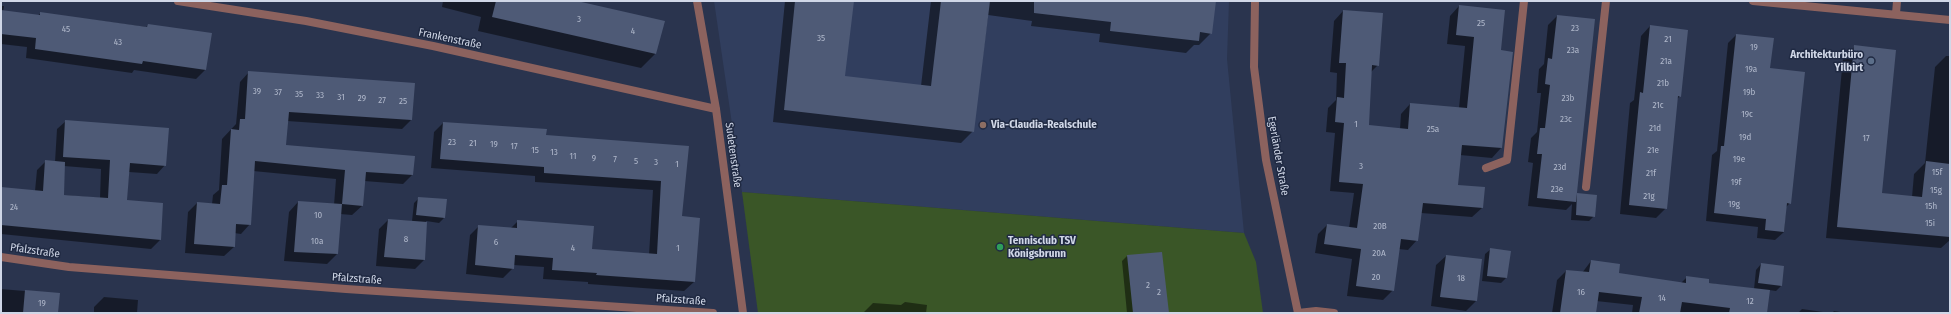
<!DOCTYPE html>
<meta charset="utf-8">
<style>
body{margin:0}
#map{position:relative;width:1951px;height:314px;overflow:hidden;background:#2a344e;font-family:"Fira Sans Condensed",sans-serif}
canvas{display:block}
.frame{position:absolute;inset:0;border:2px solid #d0d7e7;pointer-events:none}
</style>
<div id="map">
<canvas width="1951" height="314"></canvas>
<div class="frame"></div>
</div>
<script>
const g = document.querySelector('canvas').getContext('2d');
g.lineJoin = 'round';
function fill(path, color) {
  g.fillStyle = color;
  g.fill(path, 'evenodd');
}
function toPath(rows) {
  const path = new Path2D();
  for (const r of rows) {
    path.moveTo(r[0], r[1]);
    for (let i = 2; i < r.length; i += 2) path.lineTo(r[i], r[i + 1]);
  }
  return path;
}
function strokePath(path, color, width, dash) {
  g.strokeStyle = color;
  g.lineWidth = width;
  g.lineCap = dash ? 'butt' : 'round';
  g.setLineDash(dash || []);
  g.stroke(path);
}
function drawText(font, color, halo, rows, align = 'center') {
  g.font = font + ' "Fira Sans Condensed",sans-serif';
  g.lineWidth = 3;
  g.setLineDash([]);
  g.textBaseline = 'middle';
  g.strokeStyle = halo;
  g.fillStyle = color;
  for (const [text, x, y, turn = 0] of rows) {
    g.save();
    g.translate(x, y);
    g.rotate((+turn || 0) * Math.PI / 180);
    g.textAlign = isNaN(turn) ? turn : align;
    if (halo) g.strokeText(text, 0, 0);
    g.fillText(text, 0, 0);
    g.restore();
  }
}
const built = toPath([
 [714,1,1229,1,1227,59,1244,233,742,192]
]);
const green = toPath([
 [742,192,1244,233,1256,262,1263,313,758,313]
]);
const shadow = toPath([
 [443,1,575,1,656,53,641,68,478,31,481,17,442,7],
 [785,1,853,1,844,77,921,86,931,1,1215,1,1211,33,1199,45,1194,45,1186,53,1099,42,1100,34,1031,26,1032,21,988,15,973,131,961,143,773,122],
 [1,6,4,6,3,12,37,16,41,13,146,27,149,25,211,34,205,70,196,79,134,70,132,73,26,58,27,47,1,44],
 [1459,6,1499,51,1512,53,1501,148,1492,158,1460,155,1457,186,1482,208,1472,217,1421,213,1417,240,1408,250,1398,249,1393,290,1383,300,1347,296,1352,259,1315,253,1318,234,1327,225,1349,228,1354,193,1330,191,1335,133,1326,132,1328,108,1336,100,1337,73,1330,72,1334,21,1343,11,1378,65,1370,73,1368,126,1400,129,1401,114,1410,104,1459,108,1465,46,1447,44,1450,16],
 [1557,16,1575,197,1577,194,1594,216,1589,221,1571,220,1572,204,1566,210,1528,206,1533,163,1528,162,1531,138,1537,132,1541,93,1537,93,1539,69,1544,64,1548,25],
 [1650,26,1680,96,1676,100,1666,208,1656,218,1620,214,1630,103,1634,100,1641,36],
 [1736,35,1769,69,1790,203,1786,207,1784,232,1775,240,1757,238,1758,227,1706,221,1712,155,1717,151,1728,43],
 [1855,46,1881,194,1912,197,1914,174,1925,163,1935,67,1946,56,1950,56,1950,240,1941,248,1826,238,1843,58],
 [249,72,411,120,402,129,287,121,285,146,413,157,412,175,403,184,364,181,362,206,352,215,340,214,337,254,327,264,284,261,289,212,298,202,334,205,336,179,253,171,250,224,241,234,234,233,234,247,224,256,185,253,188,212,197,203,212,204,213,195,219,190,222,139,236,124,240,82],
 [66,121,165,165,157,174,129,172,126,201,162,204,160,240,151,249,1,234,1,188,35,191,37,170,46,161,55,162,57,129],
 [64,166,101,169,100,198,63,195],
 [443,123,545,136,688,147,681,217,694,282,684,291,588,284,588,282,543,279,544,267,513,265,513,268,503,278,466,274,470,235,479,226,510,229,518,221,591,250,649,255,653,190,535,182,535,176,431,168,434,132],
 [419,198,444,218,439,223,426,221,424,260,415,269,376,266,379,229,388,220,412,221,414,203],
 [1491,249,1506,278,1501,283,1482,281,1485,254],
 [1127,256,1168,313,1127,313,1122,261],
 [1446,256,1476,301,1466,311,1431,306,1436,265],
 [1591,261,1618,274,1680,284,1687,277,1708,283,1754,289,1756,270,1761,264,1781,286,1776,291,1769,290,1766,313,1632,313,1633,305,1596,301,1595,313,1552,313,1557,280,1566,271,1582,273],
 [1,289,59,294,57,313,1,313],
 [104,297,138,300,137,313,94,313,94,307],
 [905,302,927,305,926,313,863,313,873,303,901,305],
 [1802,309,1830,313,1798,313],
 [1834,311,1847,313,1832,313]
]);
const building = toPath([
 [496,1,577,1,665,21,656,54,492,17],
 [795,1,854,1,845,76,931,86,941,1,990,1,974,132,784,110],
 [1034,1,1216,1,1212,34,1200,32,1199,41,1110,31,1111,22,1034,13],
 [1459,5,1505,10,1501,50,1513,52,1502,148,1462,145,1458,185,1485,187,1483,208,1423,203,1418,241,1401,239,1394,291,1356,286,1361,249,1324,244,1327,224,1357,228,1363,184,1339,182,1344,123,1335,122,1337,97,1344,98,1346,63,1339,63,1343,10,1383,13,1379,66,1372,65,1369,125,1408,129,1410,103,1467,108,1474,37,1456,35],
 [1,10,40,15,40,12,147,27,148,24,212,33,206,70,143,61,142,64,35,49,36,38,1,34],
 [1557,15,1595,19,1576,202,1537,198,1542,154,1537,154,1540,128,1545,128,1550,85,1545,84,1546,75,1548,58,1552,59],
 [1650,25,1688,30,1681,97,1678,96,1667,209,1629,205,1640,92,1643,93],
 [1736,34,1774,38,1770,68,1805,72,1791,204,1787,203,1784,232,1765,230,1766,219,1714,213,1721,146,1724,146],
 [1854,45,1896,50,1882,193,1922,197,1926,161,1950,164,1950,237,1837,227],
 [248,71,415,83,412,120,289,112,286,145,415,156,413,175,366,172,363,206,342,204,345,170,255,161,251,225,236,224,235,247,194,244,197,202,220,204,222,185,227,185,231,129,239,130,240,119,245,119],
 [65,120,169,128,166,166,130,163,127,200,163,203,161,240,1,225,1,187,43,191,45,160,65,162,64,195,108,198,110,160,63,157],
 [443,122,547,129,546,135,689,146,682,216,700,218,695,282,596,275,597,273,552,270,553,258,515,255,514,269,475,265,478,225,517,228,517,220,594,226,592,249,657,254,661,181,544,173,544,167,440,159],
 [1577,193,1597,195,1595,217,1576,215],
 [418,197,447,199,445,218,416,215],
 [298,201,342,204,338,254,294,252],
 [388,219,427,222,425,260,384,257],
 [1490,248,1511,251,1507,278,1487,276],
 [1162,252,1169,313,1133,313,1127,255],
 [1446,255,1482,259,1477,301,1440,297],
 [1591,260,1620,264,1619,273,1686,283,1686,276,1709,279,1709,283,1770,290,1767,313,1729,313,1730,308,1682,302,1680,313,1639,313,1642,297,1599,292,1596,313,1560,313,1566,270,1589,272],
 [1761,263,1784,266,1782,286,1758,283],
 [25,290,60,293,58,313,23,313]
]);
const service = toPath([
 [1486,168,1507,160,1524,1],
 [1586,187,1606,1]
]);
const minor = toPath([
 [178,1,306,21,433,46,716,109],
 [697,1,716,109,743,313],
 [1255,1,1254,67,1266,160,1298,313,1316,311,1334,313],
 [1753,1,1950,20],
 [1896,14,1897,1],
 [1,257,69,267,346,289,713,313]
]);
const markers = [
 [1871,61,4,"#5c6f8a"],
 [983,125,4,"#8d6e63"],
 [1000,247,4,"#2e9e5b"]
];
const numberNames = [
 ["3",579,19],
 ["25",1481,23],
 ["23",1575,28],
 ["45",66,29],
 ["4",633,31],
 ["35",821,38],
 ["21",1668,39],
 ["43",118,42],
 ["19",1754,47],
 ["23a",1573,50],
 ["21a",1666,61],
 ["19a",1751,69],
 ["21b",1663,83],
 ["39",257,91],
 ["37",278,92],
 ["19b",1749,92],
 ["35",299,94],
 ["33",320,95],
 ["31",341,97],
 ["29",362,98],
 ["23b",1568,98],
 ["27",382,100],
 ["25",403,101],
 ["21c",1658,105],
 ["19c",1747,114],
 ["23c",1566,119],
 ["1",1356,124],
 ["21d",1655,128],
 ["25a",1433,129],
 ["19d",1745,137],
 ["17",1866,138],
 ["23",452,142],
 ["21",473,143],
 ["19",494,144],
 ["17",514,146],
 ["15",535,150],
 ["21e",1653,150],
 ["13",554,152],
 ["11",573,156],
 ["9",594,158],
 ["7",615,159],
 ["19e",1739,159],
 ["5",636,161],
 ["3",656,162],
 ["1",677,164],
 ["3",1361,166],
 ["23d",1560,167],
 ["15f",1937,172],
 ["21f",1651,173],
 ["19f",1736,182],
 ["23e",1557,189],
 ["15g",1936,190],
 ["21g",1649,196],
 ["19g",1734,204],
 ["15h",1931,206],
 ["24",14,207],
 ["10",318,215],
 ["15i",1930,223],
 ["20B",1380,226],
 ["8",406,239],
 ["10a",317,241],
 ["6",496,242],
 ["4",573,248],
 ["1",678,248],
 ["20A",1379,253],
 ["20",1376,277],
 ["18",1461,278],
 ["2",1148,285],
 ["2",1159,292],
 ["16",1581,292],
 ["14",1662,298],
 ["12",1750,301],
 ["19",42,303]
];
const streetNames = [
 ["Frankenstraße",450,39,12],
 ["Sudetenstraße",733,155,82],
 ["Egerländer Straße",1278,156,80],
 ["Pfalzstraße",35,251,8],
 ["Pfalzstraße",357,279,4],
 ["Pfalzstraße",681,300,4]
];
const poiNames = [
 ["Architekturbüro",1863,55,"right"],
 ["Yilbirt",1863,68,"right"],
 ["Via-Claudia-Realschule",991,125],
 ["Tennisclub TSV",1008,241],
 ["Königsbrunn",1008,254]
];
fill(built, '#313e5e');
fill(green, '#3a5627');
fill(shadow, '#0007');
fill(building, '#4e5a76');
strokePath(service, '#8c625e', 8);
strokePath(minor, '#8c625e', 8);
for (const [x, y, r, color] of markers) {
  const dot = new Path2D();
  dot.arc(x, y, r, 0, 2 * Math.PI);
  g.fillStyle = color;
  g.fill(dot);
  strokePath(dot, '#202a43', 1.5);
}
drawText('9px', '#b0b8cb', null, numberNames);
drawText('11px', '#d0d7e7', '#202a43', streetNames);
drawText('bold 11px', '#d0d7e7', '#202a43', poiNames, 'left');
</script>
